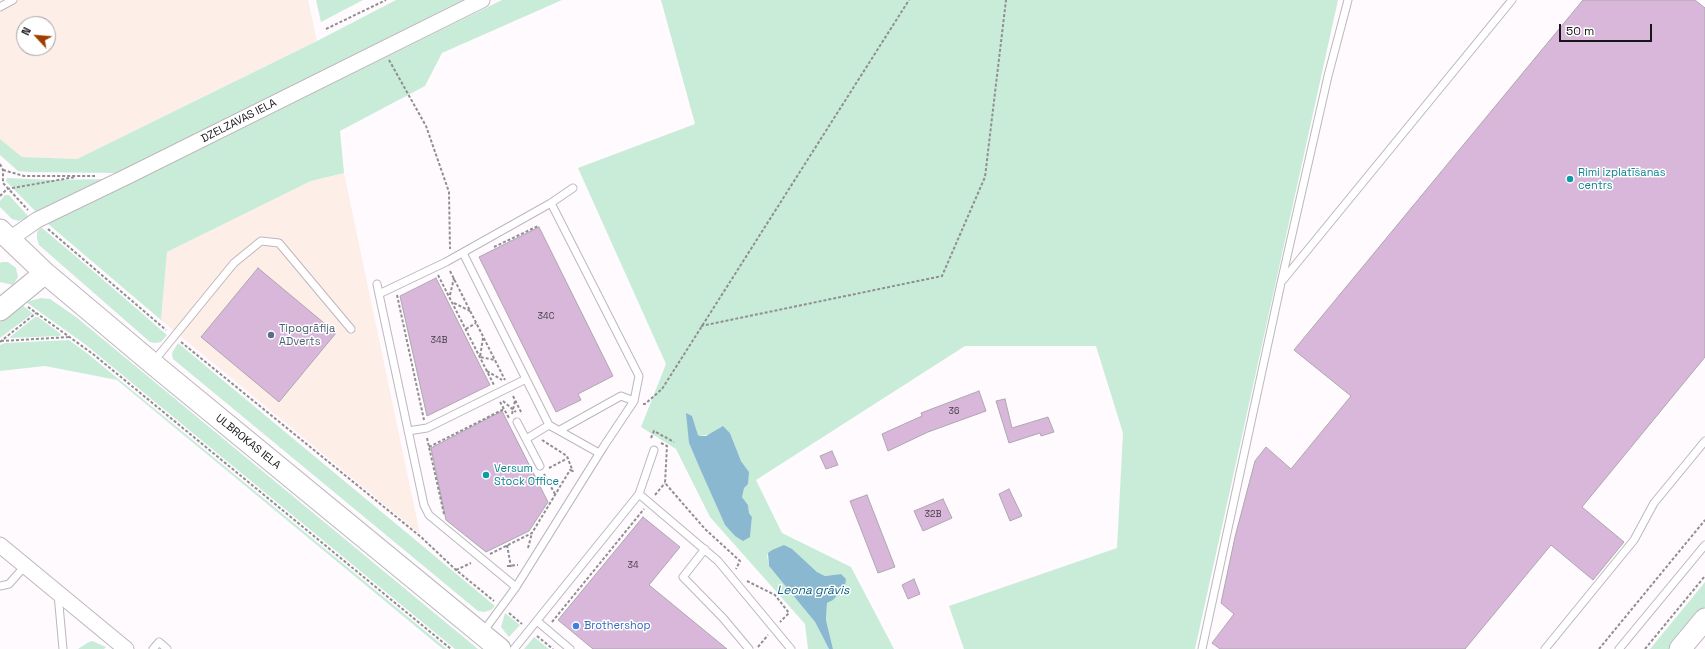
<!DOCTYPE html>
<meta charset="utf-8">
<style>
body{margin:0}
#map{position:relative;width:1705px;height:649px;overflow:hidden;background:#fefafe;font-family:"Space Grotesk",sans-serif}
canvas{display:block}
.north{position:absolute;left:16px;top:16px;width:40px;height:40px;box-sizing:border-box;background:#fff;border:1px solid #a2a1a3;border-radius:50%;rotate:296deg;font-size:11px;font-weight:700;line-height:16px;text-align:center;color:#171518}
.north::after{content:'';display:block;margin:auto;width:14px;height:18px;background:#9f3c00;clip-path:polygon(50% 0,100% 100%,50% 72%,0 100%)}
.scale{position:absolute;left:1559px;top:24px;width:93px;height:18px;box-sizing:border-box;border:2px solid #171518;border-top:0;padding-left:5px;font-size:12px;line-height:14px;white-space:nowrap;color:#171518;-webkit-text-stroke:3px #fff;paint-order:stroke}
</style>
<div id="map">
<canvas width="1705" height="649"></canvas>
<div class="north">N</div>
<div class="scale">50 m</div>
</div>
<script>
const g = document.querySelector('canvas').getContext('2d');
g.lineJoin = 'round';
function fill(path, color) {
  g.fillStyle = color;
  g.fill(path, 'evenodd');
}
function toPath(rows) {
  const path = new Path2D();
  for (const r of rows) {
    path.moveTo(r[0], r[1]);
    for (let i = 2; i < r.length; i += 2) path.lineTo(r[i], r[i + 1]);
  }
  return path;
}
function strokePath(path, color, width, dash) {
  g.strokeStyle = color;
  g.lineWidth = width;
  g.lineCap = dash ? 'butt' : 'round';
  g.setLineDash(dash || []);
  g.stroke(path);
}
function drawText(font, color, halo, rows, align = 'center') {
  g.font = font + ' "Space Grotesk",sans-serif';
  g.lineWidth = 3;
  g.setLineDash([]);
  g.textBaseline = 'middle';
  g.strokeStyle = halo;
  g.fillStyle = color;
  for (const [text, x, y, turn = 0] of rows) {
    g.save();
    g.translate(x, y);
    g.rotate((+turn || 0) * Math.PI / 180);
    g.textAlign = isNaN(turn) ? turn : align;
    if (halo) g.strokeText(text, 0, 0);
    g.fillText(text, 0, 0);
    g.restore();
  }
}
const industrial = toPath([
 [0,0,308,0,317,41,77,159,22,157,0,139],
 [24,24,48,24,48,48,24,48],
 [344,173,420,534,161,320,167,252,311,181]
]);
const green = toPath([
 [316,0,363,0,321,22],
 [396,0,463,0,126,169,115,173,29,172,18,171,0,155,0,139,22,157,77,159,317,41],
 [502,0,562,0,442,53,425,86,340,131,344,173,311,181,167,252,161,320,47,223],
 [661,0,1338,0,1195,649,964,649,949,606,1117,548,1123,433,1096,346,965,346,756,480,782,533,851,567,894,649,833,649,826,620,827,602,839,593,845,586,844,578,841,574,825,576,817,572,792,550,784,546,767,555,769,566,815,622,829,649,808,649,805,624,710,517,676,449,641,427,666,364,578,168,695,124],
 [692,417,698,435,700,436,712,434,723,427,730,433,741,461,749,472,742,492,742,497,748,505,749,513,752,517,750,537,735,536,725,525,689,443],
 [7,178,53,180,108,179,36,212,6,181],
 [5,195,9,195,29,217,19,221,12,219,0,207,0,201],
 [41,227,93,271,167,335,161,342,155,343,150,342,39,245,37,239,37,232],
 [2,262,8,262,16,268,18,277,13,285,0,282,0,263],
 [41,298,50,299,76,317,478,649,455,649,86,345,26,302],
 [22,305,32,313,32,314,0,338,0,322],
 [35,317,38,317,61,334,60,336,10,338,10,337],
 [69,340,88,354,447,649,443,649,117,380,45,366,0,371,0,345,5,343],
 [178,343,495,606,491,610,484,612,478,611,173,359,172,353],
 [1705,582,1705,607,1670,649,1650,649],
 [505,613,520,625,509,637,501,627],
 [534,637,549,649,524,649],
 [92,641,106,647,104,649,78,649,87,643]
]);
const water = toPath([
 [686,413,692,416,698,435,700,436,706,436,723,426,730,433,741,461,749,472,748,484,744,488,742,497,748,505,749,513,752,517,750,537,743,541,735,536,725,525,701,471,689,443],
 [784,545,792,549,817,572,825,576,841,574,846,579,845,586,833,600,827,603,826,620,833,649,829,649,815,622,769,566,768,553,772,550]
]);
const building = toPath([
 [1583,0,1695,0,1705,8,1705,357,1582,507,1624,542,1593,580,1551,545,1465,649,1220,649,1212,643,1234,614,1221,603,1235,537,1255,461,1266,447,1291,469,1351,396,1294,350,1583,0],
 [539,227,613,376,578,394,581,400,556,412,479,257,539,227],
 [258,268,336,333,279,402,201,337,258,268],
 [436,278,490,385,427,416,400,296,436,278],
 [979,391,986,411,928,432,888,451,882,434,922,416,921,413,979,391],
 [1005,399,1012,428,1048,417,1054,432,1041,436,1040,433,1009,443,996,401,1005,399],
 [502,411,548,502,529,531,486,552,446,520,431,448,502,411],
 [832,451,838,465,826,469,820,456,832,451],
 [1009,489,1022,516,1010,521,999,494,1009,489],
 [867,495,895,567,878,573,850,501,867,495],
 [943,499,952,518,923,531,914,511,943,499],
 [643,517,680,547,649,585,727,649,593,649,558,620,643,517],
 [914,579,920,594,908,599,902,585,914,579]
]);
const path = toPath([
 [326,29,386,0],
 [389,60,426,126,449,192,450,249],
 [0,164,3,170,3,183,28,210],
 [3,170,24,176,95,176],
 [0,196,7,189,75,177],
 [48,229,166,330],
 [494,247,538,226],
 [450,271,505,380],
 [438,275,494,385],
 [397,295,424,420],
 [450,295,454,278],
 [454,303,470,311],
 [28,307,93,354,451,649],
 [701,326,942,276,985,177,1006,0],
 [466,329,476,323],
 [483,338,480,357,495,360],
 [1,341,70,337],
 [0,342,36,313],
 [181,342,421,537,456,570,494,601],
 [487,371,502,380],
 [513,396,522,414],
 [503,401,516,412],
 [500,402,509,418],
 [643,404,645,404,662,389,909,0],
 [512,414,515,401],
 [427,438,444,514],
 [651,438,654,431,674,442],
 [542,440,567,456,573,472],
 [661,443,667,446,665,483,705,529,740,561,736,569],
 [429,447,504,409],
 [549,468,568,458],
 [544,474,555,494],
 [655,495,665,483],
 [507,545,511,567],
 [528,548,532,533],
 [490,554,532,533,570,470,573,471],
 [507,566,518,565],
 [456,570,471,563],
 [747,581,775,595,789,613,780,622],
 [509,613,522,624],
 [552,622,644,509],
 [537,636,553,649],
 [758,647,768,635],
 [1599,649,1705,520],
 [1645,649,1705,576]
]);
const lane = toPath([
 [0,7,13,0],
 [551,203,573,188],
 [463,253,549,425,599,453],
 [1283,280,1512,0],
 [377,284,379,294],
 [154,361,234,263,261,241,279,243,351,329],
 [517,422,540,466],
 [560,430,621,396,634,401],
 [408,431,427,428,526,379],
 [526,439,549,425],
 [639,494,654,450],
 [705,549,683,577,723,618,749,649],
 [0,586,9,584,25,566],
 [58,594,63,649],
 [537,621,570,649],
 [483,632,516,587,604,446,634,401,639,376,551,203,446,262,379,294,424,505,429,515,516,587],
 [153,649,159,642,167,649],
 [514,649,639,494,718,561,791,649],
 [1202,649,1281,283,1328,76,1348,0],
 [1545,649,1634,540,1654,503,1705,441],
 [1619,649,1705,545]
]);
const street = toPath([
 [10,239,37,220,128,176,482,0],
 [0,545,126,649]
]);
const secondary = toPath([
 [0,230,45,273,152,363,500,649],
 [0,310,45,273],
 [1680,649,1705,619]
]);
const markers = [
 [1570,179,4,"#0f9aa8"],
 [271,335,4,"#5c6f8a"],
 [486,475,4,"#0f9aa8"],
 [576,626,4,"#3f7fe0"]
];
const numberNames = [
 ["34C",546,317],
 ["34B",439,341],
 ["36",954,412],
 ["32B",933,515],
 ["34",633,566]
];
const streetNames = [
 ["DZELZAVAS IELA",239,121,-27],
 ["ULBROKAS IELA",248,442,39]
];
const cultureNames = [
 ["Rimi izplatīšanas",1578,173],
 ["centrs",1578,186],
 ["Versum",494,469],
 ["Stock Office",494,482]
];
const serviceNames = [
 ["Tipogrāfija",279,329],
 ["ADverts",279,342]
];
const shopNames = [
 ["Brothershop",584,626]
];
const waterNames = [
 ["Leona grāvis",813,591]
];
fill(industrial, '#fdeee8');
fill(green, '#c9ecd9');
fill(water, '#8ab8d1');
fill(building, '#d8b7db');
strokePath(building, '#aea7ae', 1);
strokePath(lane, '#beb7be', 9);
strokePath(street, '#beb7be', 17);
strokePath(secondary, '#beb7be', 23);
strokePath(path, '#918e92', 2, [3, 2]);
strokePath(lane, '#fff', 7);
strokePath(street, '#fff', 15);
strokePath(secondary, '#fff', 21);
for (const [x, y, r, color] of markers) {
  const dot = new Path2D();
  dot.arc(x, y, r, 0, 2 * Math.PI);
  g.fillStyle = color;
  g.fill(dot);
  strokePath(dot, '#fff', 1.5);
}
drawText('9px', '#473e49', null, numberNames);
drawText('11px', '#171518', '#fff', streetNames);
drawText('11px', '#0d838f', '#fff', cultureNames, 'left');
drawText('11px', '#4e5e75', '#fff', serviceNames, 'left');
drawText('11px', '#366cbe', '#fff', shopNames, 'left');
drawText('italic 12px', '#085f81', '#fff', waterNames);
</script>
